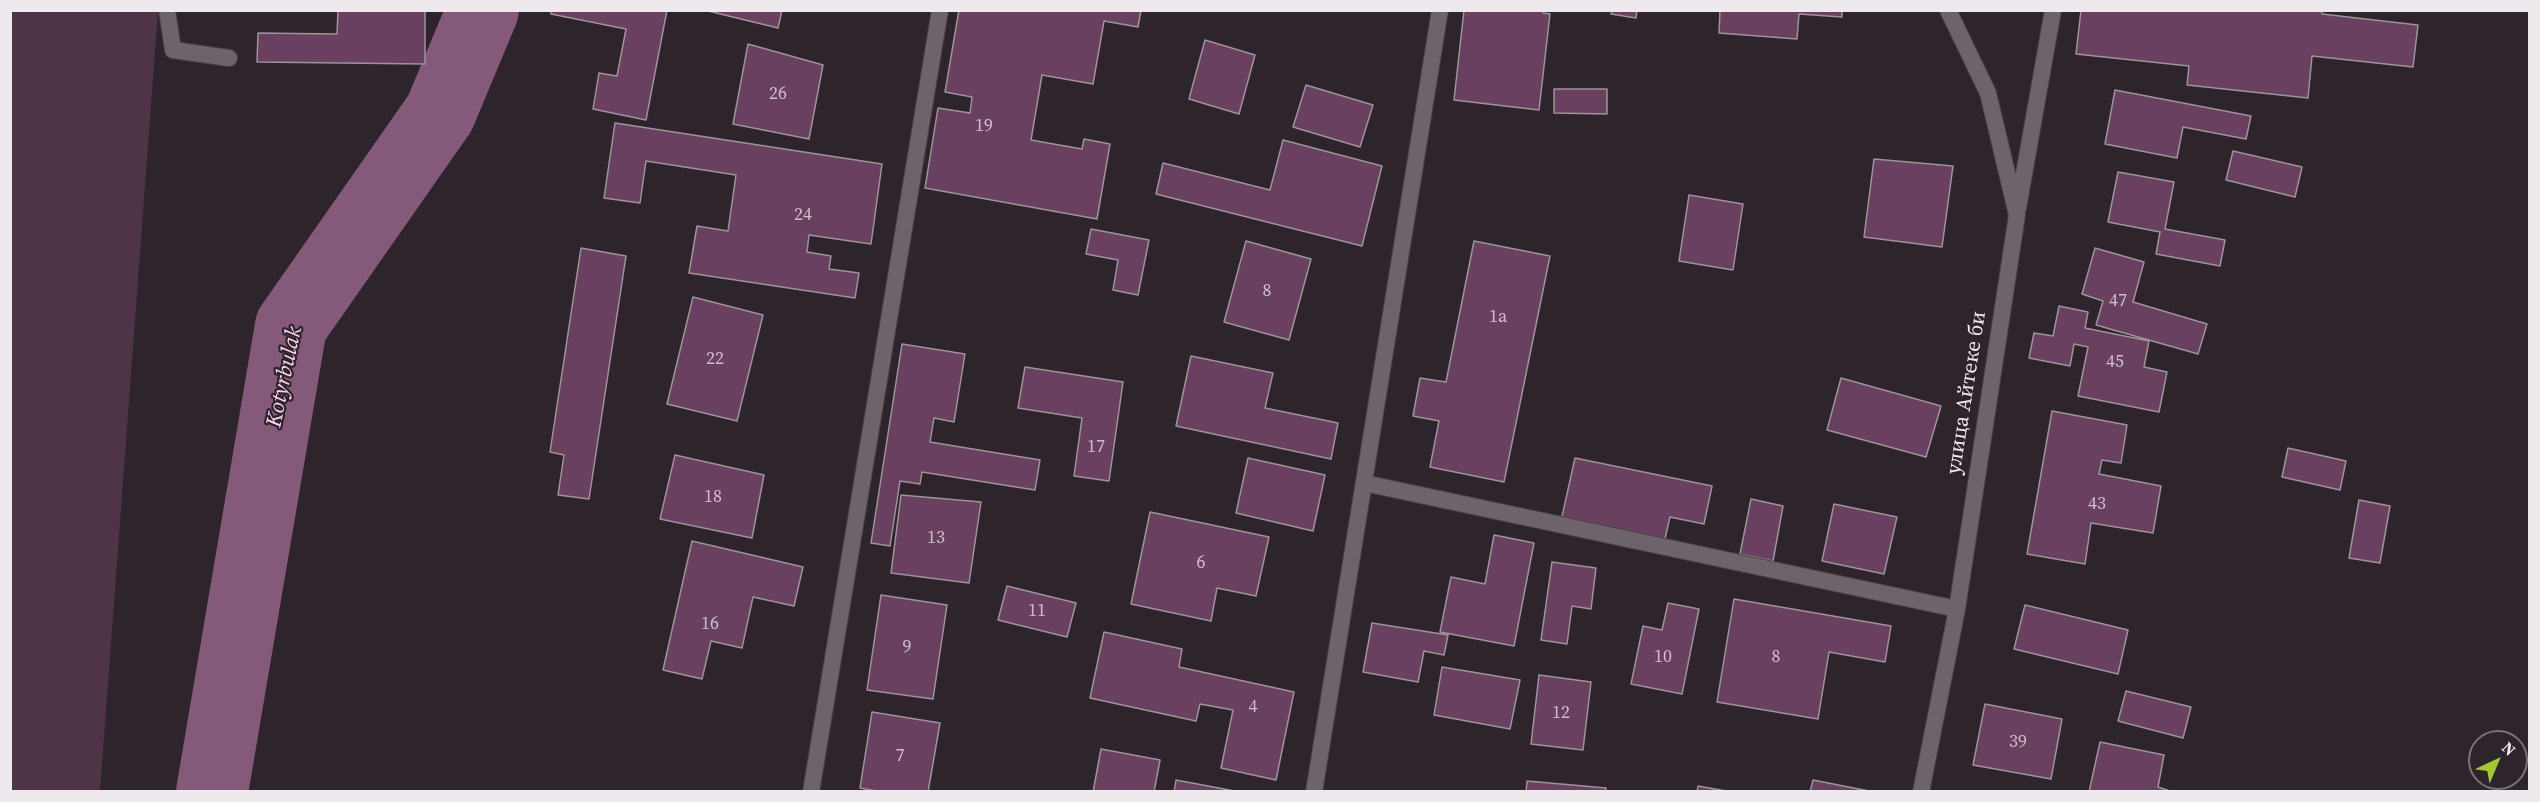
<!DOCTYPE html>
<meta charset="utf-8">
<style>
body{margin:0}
#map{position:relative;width:2540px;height:802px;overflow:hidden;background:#2d252b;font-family:"Source Serif 4",serif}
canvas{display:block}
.frame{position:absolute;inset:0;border:12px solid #eee9ed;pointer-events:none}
.north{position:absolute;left:2468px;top:730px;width:60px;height:60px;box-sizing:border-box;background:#2d252b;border:2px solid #7a7379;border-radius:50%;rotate:44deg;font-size:16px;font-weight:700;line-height:24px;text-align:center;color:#eee9ed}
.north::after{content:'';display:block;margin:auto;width:21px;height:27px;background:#a1c92a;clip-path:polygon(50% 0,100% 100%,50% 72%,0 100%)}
</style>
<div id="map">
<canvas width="2540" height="802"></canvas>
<div class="frame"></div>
<div class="north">N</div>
</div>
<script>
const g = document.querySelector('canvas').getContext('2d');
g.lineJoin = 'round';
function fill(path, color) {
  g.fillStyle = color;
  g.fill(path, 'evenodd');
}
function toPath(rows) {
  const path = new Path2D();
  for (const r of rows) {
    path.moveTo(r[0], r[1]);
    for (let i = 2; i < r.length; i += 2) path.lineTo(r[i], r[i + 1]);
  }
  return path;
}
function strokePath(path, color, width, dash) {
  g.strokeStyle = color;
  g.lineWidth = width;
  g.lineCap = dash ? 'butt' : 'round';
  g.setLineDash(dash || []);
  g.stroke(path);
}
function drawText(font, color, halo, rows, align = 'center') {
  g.font = font + ' "Source Serif 4",serif';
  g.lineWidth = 4.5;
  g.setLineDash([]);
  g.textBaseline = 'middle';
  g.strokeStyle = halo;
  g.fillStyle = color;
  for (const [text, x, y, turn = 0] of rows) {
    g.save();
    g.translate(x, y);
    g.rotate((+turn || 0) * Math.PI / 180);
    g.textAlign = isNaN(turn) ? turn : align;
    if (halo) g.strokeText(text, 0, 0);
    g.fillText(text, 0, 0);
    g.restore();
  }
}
const green = toPath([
 [10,11,158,11,100,791,11,791]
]);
const river = toPath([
 [212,792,291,326,440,113,483,10]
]);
const building = toPath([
 [338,10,425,10,425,64,257,62,258,33,337,34,338,10],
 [551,10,667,10,646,120,593,109,599,73,617,76,626,29,551,14,551,10],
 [704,10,782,10,778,28,704,10],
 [959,10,1141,10,1138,27,1104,21,1093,84,1042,75,1031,140,1082,149,1084,139,1110,144,1097,219,925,188,938,108,970,113,972,97,945,92,959,10],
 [1464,10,1543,10,1543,13,1550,14,1539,110,1454,100,1464,10],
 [1612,10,1637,10,1636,18,1611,14,1612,10],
 [1720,10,1842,10,1842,17,1799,14,1797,39,1719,33,1720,10],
 [2081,10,2322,10,2322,14,2418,25,2413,67,2312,56,2308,98,2187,85,2189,66,2076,54,2081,10],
 [1205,40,1255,55,1239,114,1189,99,1205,40],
 [748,44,823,65,809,139,733,124,748,44],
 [1306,85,1373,105,1360,147,1293,127,1306,85],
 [1554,89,1607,89,1607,114,1554,113,1554,89],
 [2115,90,2251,116,2246,139,2183,127,2177,158,2105,144,2115,90],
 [615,123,882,164,871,244,809,235,807,252,831,256,829,269,859,273,855,298,689,273,697,226,728,231,736,175,646,161,640,203,604,198,615,123],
 [1283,140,1382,166,1362,246,1156,194,1163,163,1270,190,1283,140],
 [2233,151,2302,167,2295,197,2226,180,2233,151],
 [1874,159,1953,166,1942,247,1864,237,1874,159],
 [2118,172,2174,182,2165,229,2225,240,2220,266,2156,254,2160,232,2108,222,2118,172],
 [1689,195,1743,204,1733,270,1679,261,1689,195],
 [1091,229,1149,240,1138,295,1113,290,1118,260,1086,254,1091,229],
 [1246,241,1311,259,1289,340,1224,322,1246,241],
 [1474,241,1550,256,1504,482,1430,467,1439,421,1413,416,1420,378,1446,382,1474,241],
 [581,248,626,256,589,499,558,495,564,455,550,452,581,248],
 [2095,248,2144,262,2133,302,2207,324,2198,354,2096,325,2103,301,2082,294,2095,248],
 [693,297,763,315,737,421,667,404,693,297],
 [2059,306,2088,312,2085,328,2149,341,2144,367,2167,372,2159,412,2078,396,2088,347,2074,344,2070,366,2029,358,2034,333,2053,336,2059,306],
 [902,344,965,354,954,422,934,418,930,442,1040,460,1035,490,922,472,920,484,900,481,890,546,871,543,902,344],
 [1191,356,1273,373,1265,408,1338,423,1331,459,1176,426,1191,356],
 [1025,367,1123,382,1109,481,1074,476,1082,418,1018,408,1025,367],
 [1841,378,1941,406,1926,457,1827,430,1841,378],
 [2052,411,2127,425,2121,463,2102,460,2099,474,2161,486,2153,533,2091,523,2085,564,2027,554,2052,411],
 [2288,448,2346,461,2340,490,2282,477,2288,448],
 [675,455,764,475,752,538,660,519,675,455],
 [1248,458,1325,475,1313,531,1236,513,1248,458],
 [1575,458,1712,486,1704,524,1670,517,1664,543,1561,521,1575,458],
 [901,495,981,502,969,583,891,573,901,495],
 [1751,499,1783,506,1773,561,1740,554,1751,499],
 [2359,500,2390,506,2380,563,2349,558,2359,500],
 [1834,504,1897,517,1884,574,1822,561,1834,504],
 [1150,512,1269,537,1256,596,1217,588,1211,621,1131,604,1150,512],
 [1494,535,1534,543,1514,646,1440,632,1451,577,1485,584,1494,535],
 [692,541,803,567,794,606,753,597,742,648,711,641,702,679,663,670,692,541],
 [1552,562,1596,568,1591,609,1572,606,1567,644,1541,640,1552,562],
 [1007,586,1076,603,1067,637,998,620,1007,586],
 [881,595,947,605,933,699,867,690,881,595],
 [1734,599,1891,626,1885,662,1829,652,1818,719,1717,702,1734,599],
 [1668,603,1699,609,1682,694,1631,684,1643,626,1662,630,1668,603],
 [2025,605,2128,630,2118,674,2014,649,2025,605],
 [1372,623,1448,635,1444,655,1424,651,1418,682,1363,672,1372,623],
 [1104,632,1182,649,1179,667,1294,692,1276,780,1221,768,1233,710,1200,704,1196,721,1090,698,1104,632],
 [1442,667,1520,680,1510,729,1434,715,1442,667],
 [1539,675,1591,682,1583,750,1531,744,1539,675],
 [2126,691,2191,707,2183,738,2118,721,2126,691],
 [1985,704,2062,719,2051,779,1973,765,1985,704],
 [872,712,940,723,928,792,882,792,860,788,872,712],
 [2100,742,2164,755,2158,787,2173,792,2089,792,2100,742],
 [1101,749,1160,760,1154,792,1093,792,1101,749],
 [1176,780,1240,792,1174,792,1176,780],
 [1813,780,1874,792,1810,792,1813,780],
 [1527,781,1606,788,1606,792,1526,792,1527,781],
 [1698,786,1732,792,1697,792,1698,786]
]);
const minor = toPath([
 [167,10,173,50,229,58],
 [2018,208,2053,10],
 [1364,483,1957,609],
 [811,792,940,10],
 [1314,792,1440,10],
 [1921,792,1957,609,2017,215,1988,93,1948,10]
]);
const numberNames = [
 ["26",778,94],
 ["19",984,126],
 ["24",803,215],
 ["8",1267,291],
 ["47",2118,301],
 ["1а",1498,317],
 ["22",715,359],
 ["45",2115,362],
 ["17",1096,447],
 ["18",713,497],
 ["43",2097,504],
 ["13",936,538],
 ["6",1201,563],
 ["11",1037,611],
 ["16",710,624],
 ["9",907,647],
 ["10",1663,657],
 ["8",1776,657],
 ["4",1253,707],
 ["12",1561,713],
 ["39",2018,742],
 ["7",900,756]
];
const streetNames = [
 ["улица Айтеке би",1967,393,-81]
];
const waterNames = [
 ["Kotyrbulak",285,377,-78]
];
fill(green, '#4f3448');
strokePath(river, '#845979', 72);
fill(building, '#69405f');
strokePath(building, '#9e939a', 1.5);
strokePath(minor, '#494347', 18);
strokePath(minor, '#6d636a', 16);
drawText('18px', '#cdbfca', null, numberNames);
drawText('21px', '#eee9ed', '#2d252b', streetNames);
drawText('italic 22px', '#ffd4f2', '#2d252b', waterNames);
</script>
